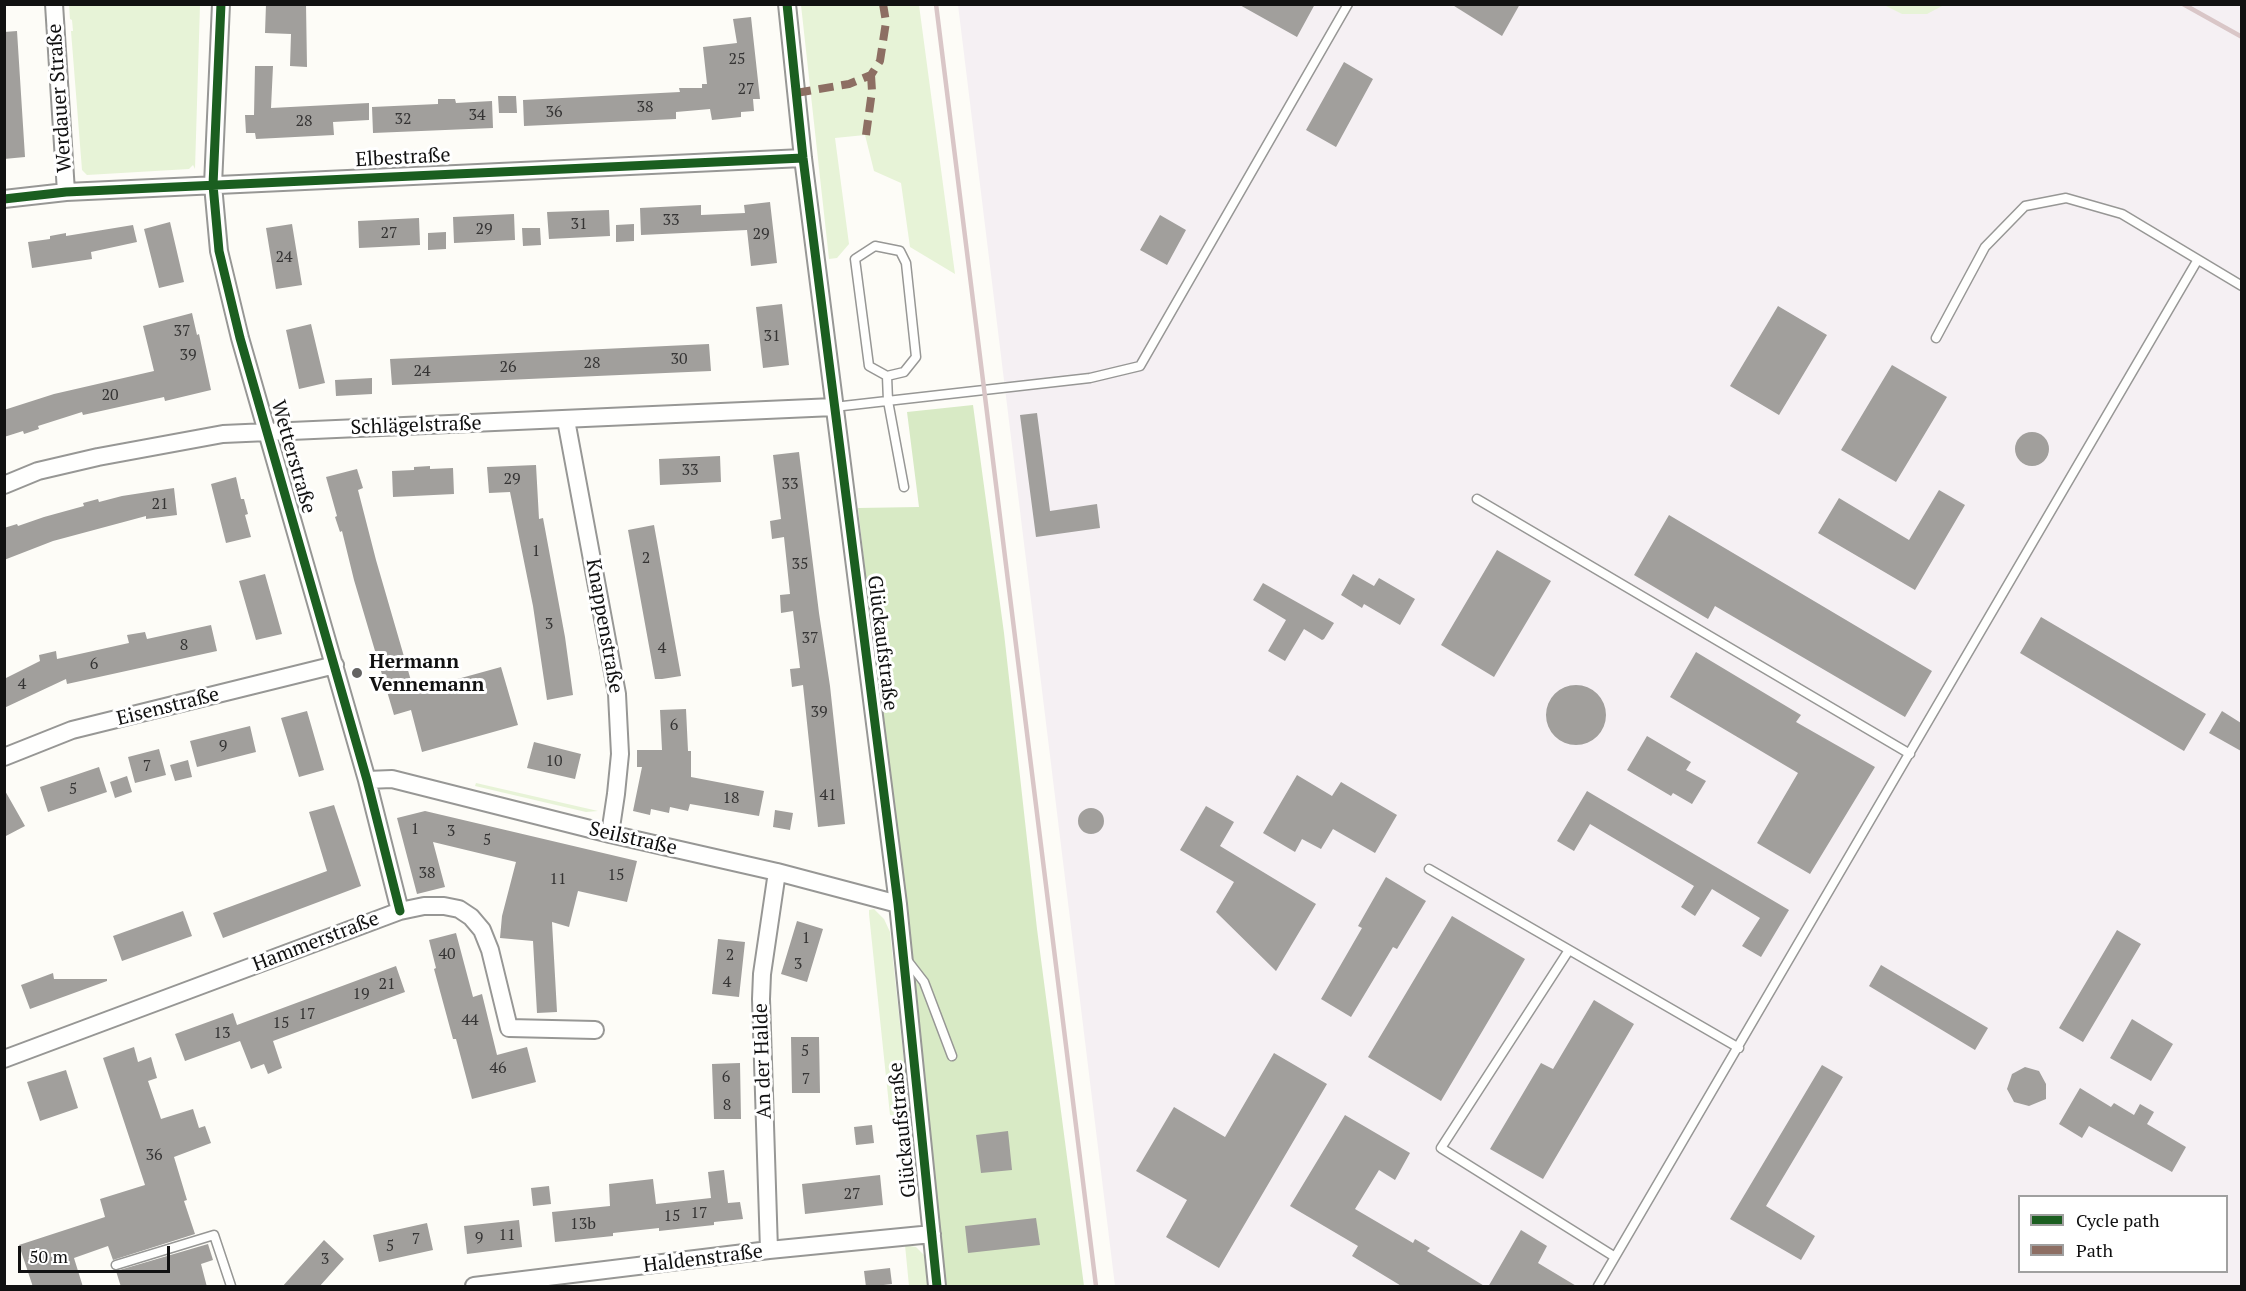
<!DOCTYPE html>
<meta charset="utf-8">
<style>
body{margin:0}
#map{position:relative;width:2246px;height:1291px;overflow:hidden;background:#fdfcf7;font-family:"PT Serif",serif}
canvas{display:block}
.frame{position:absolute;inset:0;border:6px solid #111;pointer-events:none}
.legend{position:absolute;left:2018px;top:1195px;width:210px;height:78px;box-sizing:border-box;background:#fff;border:2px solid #a0a0a0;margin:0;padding:8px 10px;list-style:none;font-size:18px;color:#111}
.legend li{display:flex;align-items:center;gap:12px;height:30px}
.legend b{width:30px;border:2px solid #a0a0a0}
.scale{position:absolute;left:18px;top:1246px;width:152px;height:27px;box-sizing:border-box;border:3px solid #111;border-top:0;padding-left:8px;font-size:18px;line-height:21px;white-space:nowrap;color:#111;-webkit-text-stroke:4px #fff;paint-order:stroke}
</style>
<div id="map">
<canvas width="2246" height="1291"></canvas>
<div class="frame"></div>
<ul class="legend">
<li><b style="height:8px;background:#1b5e20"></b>Cycle path</li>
<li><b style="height:8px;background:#8d6e63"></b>Path</li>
</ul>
<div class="scale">50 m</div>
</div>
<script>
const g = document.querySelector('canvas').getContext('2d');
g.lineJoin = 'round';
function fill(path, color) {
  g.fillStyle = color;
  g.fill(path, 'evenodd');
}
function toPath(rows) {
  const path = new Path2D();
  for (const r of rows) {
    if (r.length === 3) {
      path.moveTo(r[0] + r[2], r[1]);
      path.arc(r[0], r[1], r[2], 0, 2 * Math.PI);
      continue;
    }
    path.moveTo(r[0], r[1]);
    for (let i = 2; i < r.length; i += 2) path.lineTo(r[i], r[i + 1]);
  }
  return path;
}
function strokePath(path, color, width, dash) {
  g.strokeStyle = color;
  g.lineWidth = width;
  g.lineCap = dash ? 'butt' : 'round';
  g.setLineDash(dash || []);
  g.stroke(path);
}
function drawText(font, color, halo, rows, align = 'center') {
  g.font = font + ' "PT Serif",serif';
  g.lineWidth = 6;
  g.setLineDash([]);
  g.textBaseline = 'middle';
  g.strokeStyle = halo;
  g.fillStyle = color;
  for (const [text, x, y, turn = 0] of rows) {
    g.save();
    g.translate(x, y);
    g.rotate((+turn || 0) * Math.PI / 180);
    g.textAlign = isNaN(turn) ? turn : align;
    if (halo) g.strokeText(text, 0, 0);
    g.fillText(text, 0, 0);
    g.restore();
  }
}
const industrial = toPath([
 [958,5,2241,5,2241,1286,1115,1286],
 [2020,1196,2226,1196,2226,1272,2020,1272]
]);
const green = toPath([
 [69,5,200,5,195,169,193,165,189,169,87,175,82,170,71,31,73,31,72,20,70,19],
 [801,5,919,5,955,274,910,247,901,183,874,171,865,135,835,138,849,244,837,258,829,259],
 [1884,5,1944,5,1927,14,1902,14],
 [476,783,598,811,586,812,475,786],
 [874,909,884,919,890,932,910,1116,890,1115,869,914,869,910],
 [905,1245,916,1247,924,1255,929,1286,909,1286]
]);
const forest = toPath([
 [973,405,1004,633,1037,929,1084,1286,946,1286,858,508,919,507,907,412]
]);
const building = toPath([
 [266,4,306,4,307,67,290,66,291,34,265,33],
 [1238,4,1315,4,1297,37],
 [1451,4,1520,4,1502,36],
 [751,17,760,99,753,99,754,111,741,112,741,117,712,120,710,109,676,112,676,119,524,126,523,100,680,92,679,88,702,88,702,84,707,84,703,47,737,43,733,19],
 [17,31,25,157,4,159,4,32],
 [1344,62,1373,79,1336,147,1306,130],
 [255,66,273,66,271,108,369,103,369,120,333,122,334,135,256,139,255,133,246,133,245,115,254,115],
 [498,96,516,96,517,113,499,113],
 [438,99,455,99,456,103,492,101,493,128,373,133,372,107,438,104],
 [770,202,777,263,751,266,747,230,641,235,640,208,701,205,701,215,745,213,744,205],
 [609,210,610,236,549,239,547,212],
 [514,214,515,240,454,243,453,217],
 [1160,215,1186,230,1167,265,1140,250],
 [419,218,420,245,359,248,358,221],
 [170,222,184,282,159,288,144,229],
 [292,224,302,285,276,289,266,228],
 [634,224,634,241,616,242,616,225],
 [133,225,137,242,91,252,92,259,32,268,28,242,50,239,50,236,66,233,66,236],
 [522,228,540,228,541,245,523,246],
 [446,232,446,249,428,250,428,233],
 [782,304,789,365,763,368,756,307],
 [1778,306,1827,335,1779,415,1730,386],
 [192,313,197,335,199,334,211,390,165,401,164,397,83,415,82,412,38,426,39,429,24,434,23,431,4,437,4,410,54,394,154,371,143,326],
 [311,324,325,383,299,389,286,330],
 [709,344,711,371,392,385,390,359],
 [1892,365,1947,397,1896,482,1841,450],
 [372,378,372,394,336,396,335,380],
 [1037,413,1050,511,1097,504,1100,528,1036,537,1020,415],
 [2032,449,17],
 [799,452,819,613,830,686,845,824,818,827,803,685,792,687,790,669,800,668,793,611,781,613,780,595,790,594,784,537,772,539,770,521,781,519,773,455],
 [720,456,721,482,660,485,659,459],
 [536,465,539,519,543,518,565,637,573,695,547,700,533,606,510,492,489,493,487,467],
 [430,466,430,469,453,468,454,494,393,497,392,471,414,470,414,467],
 [357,469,363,488,358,490,376,560,414,691,501,667,518,725,422,752,411,710,394,715,354,580,342,531,340,532,335,517,337,516,326,477],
 [236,477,241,499,244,499,248,514,245,515,251,537,226,543,211,484],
 [174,488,177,515,146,519,146,516,53,541,4,560,4,528,17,524,18,526,44,517,84,506,83,503,98,499,99,502,122,496],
 [1939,490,1965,505,1915,590,1818,533,1839,498,1909,540],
 [1669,515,1932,671,1905,717,1715,606,1708,619,1634,575],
 [654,525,681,676,662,679,655,679,628,530],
 [1497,550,1551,581,1494,677,1441,645],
 [265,574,282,634,256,640,239,581],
 [1353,574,1374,586,1379,578,1415,599,1400,625,1364,604,1362,608,1341,595],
 [1263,583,1334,623,1324,639,1322,640,1304,629,1285,661,1268,651,1286,620,1253,600],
 [2041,617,2206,714,2184,751,2020,653],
 [211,625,217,651,67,684,66,679,4,708,4,679,40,661,39,655,56,651,57,659,129,643,127,635,145,632,147,639],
 [1696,652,1801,715,1796,722,1875,767,1810,874,1757,843,1798,773,1670,697],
 [1576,715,30],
 [686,709,688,751,691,751,691,777,764,791,759,816,690,804,688,811,670,807,669,813,651,809,650,815,633,811,642,767,637,767,637,750,662,750,660,710],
 [307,711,324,770,299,777,281,718],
 [2222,711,2241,723,2241,751,2209,733],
 [250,726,256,752,197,767,190,741],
 [1647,736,1691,762,1686,770,1706,781,1692,804,1673,793,1671,796,1627,770],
 [534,742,581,754,575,779,527,768],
 [159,749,166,775,135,783,128,757],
 [188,760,192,777,175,781,170,765],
 [99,767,107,792,48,812,40,787],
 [1297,775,1332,796,1341,782,1397,815,1375,853,1333,829,1321,849,1302,839,1295,852,1263,833],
 [127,776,132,792,115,798,110,782],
 [4,789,25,826,4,837],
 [1587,791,1789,910,1761,957,1742,946,1760,918,1712,889,1695,916,1681,907,1694,886,1590,824,1574,851,1557,841],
 [334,805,361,886,223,938,213,913,327,871,309,812],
 [1206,806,1234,822,1220,846,1316,904,1276,971,1216,912,1234,882,1180,850],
 [1091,821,13],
 [775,810,793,813,790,830,773,827],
 [425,811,637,861,627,902,578,891,569,927,552,922,557,1012,537,1013,533,941,500,938,502,916,516,862,433,842,445,887,417,894,397,818],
 [1386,877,1426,901,1397,949,1393,947,1351,1017,1321,999,1362,928,1358,926],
 [183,911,192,936,122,961,113,936],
 [1452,916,1525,959,1441,1101,1368,1057],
 [797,921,823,929,807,982,781,974],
 [2117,930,2141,944,2083,1042,2059,1028],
 [456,933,473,997,482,994,497,1055,527,1047,536,1082,472,1099,456,1039,453,1039,434,969,436,968,429,940],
 [718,939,745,942,739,997,712,994],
 [1881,965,1988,1028,1975,1050,1869,986],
 [396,966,405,992,273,1041,282,1068,268,1074,264,1064,251,1069,240,1041,185,1061,175,1034,233,1013,237,1025],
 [53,973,54,979,107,979,107,981,30,1009,21,985],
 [1594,1000,1634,1024,1543,1179,1490,1149,1541,1063,1553,1069],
 [2132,1019,2173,1044,2151,1081,2110,1058],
 [791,1037,819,1037,820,1093,792,1093],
 [134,1047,138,1062,151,1057,157,1078,148,1081,161,1119,193,1109,199,1128,205,1126,211,1143,174,1157,187,1200,184,1201,195,1234,113,1260,108,1246,74,1258,83,1287,33,1287,19,1245,105,1217,100,1199,145,1185,103,1058],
 [1274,1053,1327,1084,1219,1268,1166,1237,1187,1200,1136,1171,1174,1107,1225,1137],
 [740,1063,741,1119,714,1119,712,1064],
 [1822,1065,1843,1077,1766,1206,1815,1236,1801,1260,1730,1219],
 [2025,1067,2039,1071,2046,1084,2046,1099,2029,1106,2014,1102,2007,1089,2012,1074],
 [66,1070,78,1108,40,1121,27,1082],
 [2080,1088,2111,1107,2114,1103,2134,1115,2140,1104,2154,1112,2147,1124,2186,1147,2172,1172,2089,1126,2082,1138,2059,1124],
 [1345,1115,1410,1153,1395,1180,1379,1170,1355,1209,1413,1243,1415,1239,1430,1248,1427,1251,1486,1287,1403,1287,1352,1256,1358,1246,1290,1206],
 [872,1125,874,1143,856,1145,854,1127],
 [1008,1131,1012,1170,981,1173,976,1135],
 [724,1170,728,1203,740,1202,743,1219,714,1222,714,1225,659,1231,659,1228,613,1233,613,1236,555,1242,552,1212,610,1206,609,1184,653,1179,656,1204,711,1198,708,1172],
 [880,1175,883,1205,805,1214,802,1184],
 [549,1186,551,1204,533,1206,531,1188],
 [1036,1218,1040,1245,968,1253,965,1226],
 [519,1220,522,1247,467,1254,464,1226],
 [427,1223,433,1250,379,1262,373,1235],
 [1521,1230,1547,1246,1538,1263,1578,1287,1488,1287],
 [324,1240,344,1259,319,1287,282,1287],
 [208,1244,213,1260,201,1264,207,1287,121,1287,116,1271],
 [890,1268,892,1284,866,1287,864,1271]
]);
const service = toPath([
 [1936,338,1985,247,2025,206,2066,198,2122,214,2242,286],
 [887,376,904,372,916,357,906,263,900,251,875,246,855,259,869,366,887,376,888,401,904,487],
 [834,407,1090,378,1140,366,1348,4],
 [1477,499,1910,754],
 [1429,869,1739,1048],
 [1569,950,1441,1148,1615,1257],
 [907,960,924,982,952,1056],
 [116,1265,214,1235,231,1286],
 [1598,1286,2197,261]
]);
const minor = toPath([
 [54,4,66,192],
 [221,4,213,185,219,251,240,338,367,780,400,911],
 [787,4,803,158,898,904,937,1286],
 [4,199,66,192,803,158],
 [566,420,617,694,620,754,616,794,610,834],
 [4,485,38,471,98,457,223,434,834,407],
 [4,757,72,730,335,665],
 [367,780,392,779,610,834,777,872,898,904],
 [4,1059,400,911,424,906,444,906,459,909,471,917,482,930,490,950,509,1028,595,1030],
 [769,1250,761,999,762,974,777,872],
 [474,1286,769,1250,932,1234]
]);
const rail = toPath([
 [936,4,1096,1286],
 [2183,4,2242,37]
]);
const quiet = toPath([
 [796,93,849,84,871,75,880,61,886,22,883,4],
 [866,135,872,91,871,75]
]);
const cycleway = toPath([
 [221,4,213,185,219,251,240,338,367,780,400,911],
 [787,4,803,158,898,904,937,1286],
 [4,199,66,192,803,158]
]);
const markers = [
 [357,673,6,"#646362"]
];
const numberNames = [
 ["25",737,59],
 ["27",746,89],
 ["38",645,107],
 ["36",554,112],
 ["34",477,115],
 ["32",403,119],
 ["28",304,121],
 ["33",671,220],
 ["31",579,224],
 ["29",484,229],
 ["27",389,233],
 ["29",761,234],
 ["24",284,257],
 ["37",182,331],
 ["31",772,336],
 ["39",188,355],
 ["30",679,359],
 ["28",592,363],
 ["26",508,367],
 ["24",422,371],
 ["20",110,395],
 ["33",690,470],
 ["29",512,479],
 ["33",790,484],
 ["21",160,504],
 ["1",536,551],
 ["2",646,558],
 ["35",800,564],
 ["3",549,624],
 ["37",810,638],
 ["8",184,645],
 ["4",662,648],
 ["6",94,664],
 ["4",22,684],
 ["39",819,712],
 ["6",674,725],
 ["9",223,746],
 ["10",554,761],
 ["7",147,766],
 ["5",73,789],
 ["41",828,795],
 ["18",731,798],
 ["1",415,829],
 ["3",451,831],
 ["5",487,840],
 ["38",427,873],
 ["15",616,875],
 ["11",558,879],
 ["1",806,938],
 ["40",447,954],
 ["2",730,955],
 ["3",798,964],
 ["4",727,982],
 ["21",387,984],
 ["19",361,994],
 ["17",307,1014],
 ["44",470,1020],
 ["15",281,1023],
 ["13",222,1033],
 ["5",805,1051],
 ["46",498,1068],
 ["6",726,1077],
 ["7",806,1079],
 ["8",727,1105],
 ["36",154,1155],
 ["27",852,1194],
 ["17",699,1213],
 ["15",672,1216],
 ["13b",583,1224],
 ["11",507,1235],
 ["9",479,1238],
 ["7",416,1239],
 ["5",390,1246],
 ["3",325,1259]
];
const streetNames = [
 ["Werdauer Straße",60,98,-94],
 ["Elbestraße",403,158,-3],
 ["Schlägelstraße",416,426,-2],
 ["Wetterstraße",293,457,74],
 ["Knappenstraße",604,626,80],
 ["Glückaufstraße",882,643,83],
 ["Eisenstraße",168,707,-14],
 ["Seilstraße",633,839,13],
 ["Hammerstraße",316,942,-21],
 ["An der Halde",763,1061,-92],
 ["Glückaufstraße",903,1130,-96],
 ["Haldenstraße",703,1259,-7]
];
const poiNames = [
 ["Hermann",369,662],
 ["Vennemann",369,685]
];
fill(industrial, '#f5f0f3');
fill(green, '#e7f3d7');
fill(forest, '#d8eac5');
fill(building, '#a19f9c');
strokePath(service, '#979795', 11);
strokePath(minor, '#979795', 20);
strokePath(service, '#fffffe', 8);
strokePath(minor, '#fffffe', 16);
strokePath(rail, '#d9c6c7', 4.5);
strokePath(quiet, '#8d6e63', 8, [15, 8]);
strokePath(cycleway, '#1b5e20', 9);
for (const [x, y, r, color] of markers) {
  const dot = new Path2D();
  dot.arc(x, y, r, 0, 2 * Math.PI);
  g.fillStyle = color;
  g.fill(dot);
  strokePath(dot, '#fff', 2);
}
drawText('16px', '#353434', null, numberNames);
drawText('20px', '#111', '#fff', streetNames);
drawText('bold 20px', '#111', '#fff', poiNames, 'left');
</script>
